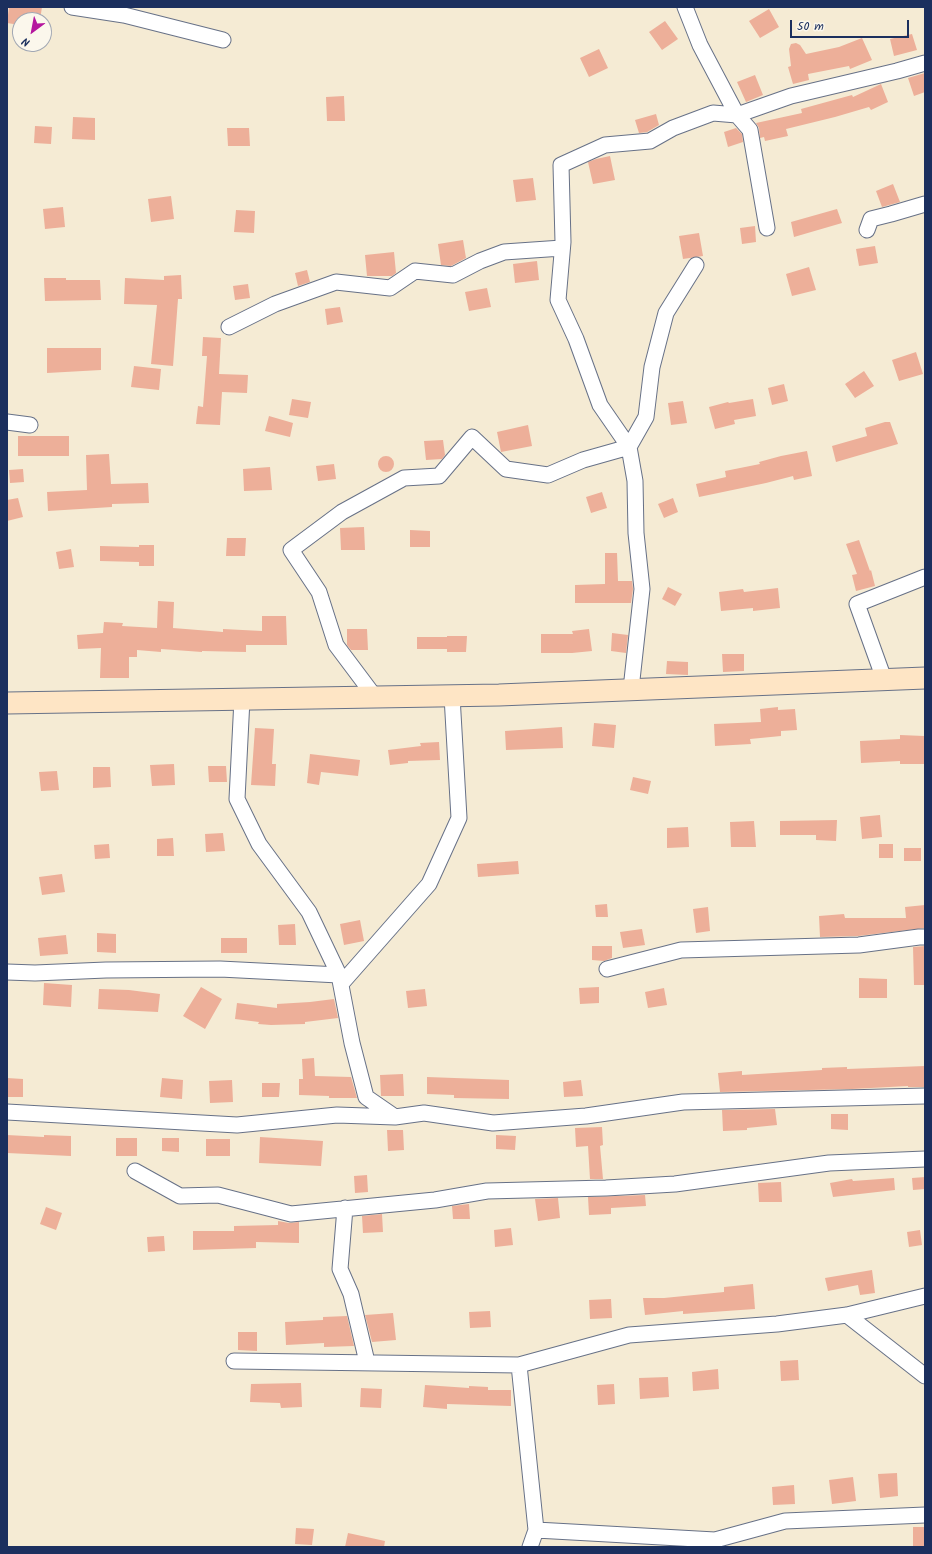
<!DOCTYPE html>
<style>
body{margin:0}
#map{position:relative;width:932px;height:1554px;overflow:hidden;background:#f5ebd4;font-family:Kalam,sans-serif}
canvas{display:block}
.frame{position:absolute;inset:0;border:8px solid #1b2f5e;pointer-events:none}
.north{position:absolute;left:12px;top:12px;width:40px;height:40px;box-sizing:border-box;background:#fbf7ec;border:1px solid #a1a7b3;border-radius:50%;rotate:212deg;font-size:11px;font-weight:700;line-height:16px;text-align:center;color:#1b2f5e}
.north::after{content:'';display:block;margin:auto;width:14px;height:18px;background:#b5179e;clip-path:polygon(50% 0,100% 100%,50% 72%,0 100%)}
.scale{position:absolute;left:790px;top:20px;width:119px;height:18px;box-sizing:border-box;border:2px solid #1b2f5e;border-top:0;padding-left:5px;font-size:12px;line-height:14px;white-space:nowrap;color:#1b2f5e;-webkit-text-stroke:3px #fbf7ec;paint-order:stroke}
</style>
<div id="map">
<canvas width="932" height="1554"></canvas>
<div class="frame"></div>
<div class="north">N</div>
<div class="scale">50 m</div>
</div>
<script>
const g = document.querySelector('canvas').getContext('2d');
g.lineJoin = 'round';
function fill(path, color) {
  g.fillStyle = color;
  g.fill(path, 'evenodd');
}
function toPath(rows) {
  const path = new Path2D();
  for (const r of rows) {
    if (r.length === 3) {
      path.moveTo(r[0] + r[2], r[1]);
      path.arc(r[0], r[1], r[2], 0, 2 * Math.PI);
      continue;
    }
    path.moveTo(r[0], r[1]);
    for (let i = 2; i < r.length; i += 2) path.lineTo(r[i], r[i + 1]);
  }
  return path;
}
function strokePath(path, color, width, dash) {
  g.strokeStyle = color;
  g.lineWidth = width;
  g.lineCap = dash ? 'butt' : 'round';
  g.setLineDash(dash || []);
  g.stroke(path);
}
const building = toPath([
 [9,7,42,7,40,20,20,20,20,25,7,23],
 [769,9,779,27,760,38,749,21],
 [665,21,678,39,662,50,649,32],
 [912,34,917,50,894,56,890,39],
 [862,38,872,60,850,69,849,66,808,74,809,80,793,84,788,67,791,66,789,49,791,44,796,43,800,45,806,54,839,47],
 [599,49,608,68,589,77,580,58],
 [925,73,925,92,914,96,908,78],
 [755,75,763,95,746,102,737,82],
 [881,84,888,102,871,110,869,107,835,117,786,129,788,136,765,141,764,137,760,138,759,128,756,123,802,113,801,109,852,95,853,97],
 [344,96,345,121,327,121,326,97],
 [656,114,659,125,647,132,639,133,635,120],
 [73,117,95,118,95,140,72,139],
 [35,126,52,127,51,144,34,143],
 [227,128,249,128,250,146,228,146],
 [736,128,742,134,743,142,728,147,724,132],
 [610,156,615,180,593,184,588,162,596,159],
 [533,178,536,200,516,202,513,180],
 [893,184,900,202,882,207,876,191],
 [171,196,174,219,151,222,148,199],
 [63,207,65,227,45,229,43,209],
 [837,209,842,223,794,237,791,222],
 [236,210,255,211,254,233,234,232],
 [755,226,756,242,742,244,740,228],
 [699,233,703,256,683,259,679,236],
 [463,240,466,258,451,266,441,265,438,244],
 [875,246,878,263,859,266,856,249],
 [394,252,396,273,392,276,367,276,365,255],
 [537,261,539,280,515,283,513,264],
 [809,267,816,290,792,296,786,274],
 [307,270,310,282,298,286,295,273],
 [181,275,182,299,178,299,173,366,151,364,157,305,124,304,125,278,164,280,164,276],
 [44,278,66,278,66,280,100,280,101,300,45,301],
 [248,284,250,298,235,300,233,286],
 [487,288,491,307,469,311,465,292],
 [340,307,343,322,327,325,325,309],
 [203,337,221,338,219,374,248,375,247,393,222,392,220,425,196,424,198,406,203,407,207,356,202,356],
 [47,348,101,348,101,370,47,373],
 [916,352,923,374,899,381,892,360],
 [134,366,161,369,159,390,131,387],
 [864,371,874,386,855,398,845,384],
 [784,384,788,401,772,405,768,388],
 [292,399,311,402,308,418,289,415],
 [753,399,756,416,734,420,735,424,715,429,709,407,728,402,729,403],
 [683,401,687,423,671,425,668,403],
 [269,416,293,423,290,437,265,431],
 [885,422,890,422,898,444,836,462,832,446,867,436,865,428],
 [528,425,532,446,501,452,497,432],
 [18,436,69,436,69,456,18,456],
 [443,440,445,455,442,459,426,460,424,441],
 [807,451,812,476,794,480,793,476,766,483,699,497,696,484,726,477,725,471,760,464,759,462,781,456],
 [109,454,111,484,148,483,149,503,112,504,112,507,48,511,47,492,87,490,86,455],
 [386,464,8],
 [334,464,336,479,318,481,316,466],
 [270,467,272,490,244,491,243,469],
 [23,469,24,482,10,483,9,470],
 [602,492,607,508,591,513,586,497],
 [18,498,23,517,7,521,7,500],
 [673,498,678,512,664,518,658,504],
 [364,527,365,550,341,550,340,528],
 [410,530,430,531,430,547,410,547],
 [227,538,246,538,245,556,226,556],
 [859,540,870,571,871,570,875,586,856,591,852,575,857,574,846,544],
 [139,545,154,545,154,566,139,566,139,562,100,561,100,546,139,547],
 [71,549,74,567,59,569,56,552],
 [605,553,617,553,618,581,632,581,633,589,631,603,575,603,575,585,605,584],
 [668,587,682,594,675,606,662,599],
 [778,588,780,608,753,611,753,608,721,611,719,592,743,589,744,592],
 [158,601,174,602,173,628,223,632,223,629,262,631,262,616,286,616,287,645,246,645,246,652,202,651,202,652,161,649,161,652,137,650,137,657,129,657,129,678,100,678,101,648,78,649,77,635,103,633,104,622,123,623,122,626,157,628],
 [347,629,367,629,368,650,351,650,347,645],
 [589,629,592,651,572,653,541,653,541,634,573,634,572,631],
 [612,633,628,635,626,653,611,651],
 [447,636,467,636,466,652,447,652,447,649,417,649,417,637,447,637],
 [722,654,744,654,744,671,723,672],
 [667,661,688,662,688,675,666,674],
 [778,707,778,710,795,709,797,730,781,731,781,736,750,739,751,744,715,746,714,724,761,722,760,709],
 [594,723,616,725,614,748,592,746],
 [562,727,563,748,506,750,505,731],
 [255,728,274,729,272,764,276,764,275,786,251,785],
 [900,735,924,736,924,764,900,764,900,761,861,763,860,741,900,739],
 [439,742,440,760,408,761,408,763,390,765,388,750,421,746,420,743],
 [310,754,360,760,358,776,321,772,319,785,307,783],
 [174,764,175,785,152,786,150,765],
 [208,766,226,766,227,782,209,782],
 [93,767,110,767,111,787,93,788],
 [57,771,59,790,41,791,39,772],
 [633,777,651,781,648,794,630,790],
 [880,815,882,837,862,839,860,817],
 [837,820,836,841,816,840,816,835,780,835,780,821],
 [754,821,756,847,731,847,730,822],
 [688,827,689,847,667,848,667,828],
 [223,833,225,851,206,852,205,834],
 [173,838,174,856,157,856,157,839],
 [109,844,110,858,95,859,94,845],
 [879,844,893,844,893,858,879,858],
 [904,848,921,848,921,861,904,861],
 [518,861,519,874,478,877,477,864],
 [62,874,65,892,42,895,39,877],
 [607,904,608,917,596,917,595,905],
 [925,905,925,928,858,936,820,937,819,916,844,914,845,918,906,918,905,907],
 [708,907,710,931,696,933,693,909],
 [360,920,364,941,344,945,340,924],
 [295,924,296,945,279,945,278,925],
 [642,929,645,945,623,948,620,932],
 [97,933,116,934,116,953,97,952],
 [66,935,68,954,40,956,38,938],
 [221,938,247,938,247,953,221,953],
 [592,946,612,946,612,958,604,961,592,960],
 [925,946,925,985,914,985,913,947],
 [859,978,887,979,887,998,859,998],
 [44,983,72,985,71,1007,43,1005],
 [201,987,222,999,205,1029,183,1016],
 [599,987,599,1003,580,1004,579,988],
 [664,988,667,1005,648,1008,645,992],
 [99,989,129,990,160,994,158,1012,98,1009],
 [425,989,427,1006,408,1008,406,991],
 [334,999,338,1018,305,1022,305,1024,271,1025,258,1024,259,1022,235,1019,237,1003,277,1008,277,1004,310,1002],
 [314,1058,315,1076,351,1077,357,1098,329,1098,329,1096,299,1095,299,1079,303,1079,302,1059],
 [925,1066,925,1087,908,1087,908,1086,852,1089,720,1092,718,1073,742,1071,742,1075,822,1070,822,1068,847,1067,847,1069],
 [403,1074,404,1096,381,1096,380,1075],
 [427,1077,509,1080,509,1099,454,1098,454,1095,427,1094],
 [7,1078,23,1079,23,1097,7,1097],
 [162,1078,183,1080,182,1099,160,1097],
 [232,1080,233,1102,210,1103,209,1081],
 [581,1080,583,1096,564,1097,563,1082],
 [262,1083,280,1083,279,1097,262,1097],
 [775,1109,777,1125,747,1128,747,1130,723,1131,722,1110],
 [831,1114,848,1114,848,1130,831,1129],
 [602,1127,603,1145,600,1146,603,1179,590,1179,588,1146,576,1147,575,1128],
 [387,1130,403,1130,404,1150,388,1151],
 [7,1135,44,1137,44,1135,71,1136,71,1156,7,1153],
 [496,1135,516,1136,515,1150,496,1149],
 [260,1137,323,1141,321,1166,259,1163],
 [116,1138,137,1138,137,1156,116,1156],
 [162,1138,179,1138,179,1152,162,1151],
 [206,1139,230,1139,230,1156,206,1156],
 [367,1175,368,1192,355,1193,354,1176],
 [925,1177,925,1189,913,1190,912,1178],
 [894,1178,895,1190,833,1197,830,1183,852,1179,853,1181],
 [781,1182,782,1202,759,1202,758,1183],
 [645,1195,646,1206,611,1208,611,1214,589,1215,588,1197],
 [558,1198,560,1218,538,1221,535,1199],
 [469,1204,470,1219,453,1219,452,1206],
 [46,1207,62,1213,56,1230,40,1224],
 [382,1214,383,1232,363,1233,362,1216],
 [278,1221,289,1223,299,1222,299,1243,256,1242,256,1248,193,1250,193,1231,234,1231,234,1226,278,1225],
 [511,1228,513,1245,495,1247,494,1230],
 [920,1230,922,1245,909,1247,907,1232],
 [164,1236,165,1251,148,1252,147,1237],
 [872,1270,875,1293,860,1295,858,1285,828,1291,825,1278],
 [753,1284,755,1309,683,1314,683,1311,645,1315,643,1298,664,1298,724,1292,724,1287],
 [611,1299,612,1318,590,1319,589,1300],
 [490,1311,491,1327,470,1328,469,1312],
 [393,1313,396,1340,372,1342,365,1315],
 [347,1316,354,1346,324,1347,324,1343,286,1345,285,1322,323,1320,323,1317],
 [238,1332,257,1332,257,1351,238,1350],
 [798,1360,799,1380,781,1381,780,1361],
 [718,1369,719,1389,693,1391,692,1372],
 [668,1377,669,1397,640,1399,639,1378],
 [301,1383,302,1407,281,1408,280,1403,250,1402,251,1384],
 [614,1384,615,1404,598,1405,597,1385],
 [425,1385,469,1388,469,1386,488,1387,488,1390,511,1390,511,1406,447,1404,447,1409,423,1407],
 [361,1388,382,1389,381,1408,360,1407],
 [897,1473,898,1496,880,1498,878,1474],
 [853,1477,856,1501,832,1504,829,1480],
 [794,1485,795,1504,773,1505,772,1487],
 [913,1527,925,1527,925,1547,913,1547],
 [296,1528,314,1529,312,1545,295,1544],
 [348,1533,385,1541,384,1547,345,1547]
]);
const street = toPath([
 [72,7,124,15,223,40],
 [685,7,700,45,737,115,750,130,767,228],
 [867,230,871,219,891,214,925,204],
 [229,327,275,304,336,282,390,288,415,271,453,275,480,261,504,252,562,248],
 [7,422,30,425],
 [884,679,857,604,925,577],
 [631,689,642,589,636,533,635,481,629,447,646,417,652,367,666,313,696,265],
 [375,697,336,645,319,592,291,550,342,512,404,478,439,476,472,437,506,469,548,475,583,460,629,447,600,405,576,339,558,300,563,242,561,165,605,145,650,141,673,128,713,113,737,115,791,96,897,71,925,63],
 [242,699,237,799,259,844,309,912,339,975,352,1043,366,1097,395,1117,424,1113,493,1123,586,1116,683,1102,925,1096],
 [607,969,681,950,859,945,919,937,925,937],
 [7,972,35,973,106,970,220,969,339,975],
 [341,984,429,884,459,818,452,696],
 [7,1112,237,1125,337,1115,395,1117],
 [135,1171,180,1196,218,1195,291,1214,435,1200,487,1191,606,1188,675,1184,829,1163,925,1159],
 [345,1208,340,1269,351,1294,367,1362],
 [847,1315,925,1376],
 [234,1361,519,1365,629,1335,777,1324,847,1315,925,1296],
 [519,1365,536,1530,530,1547],
 [536,1530,715,1540,785,1521,925,1515]
]);
const secondary = toPath([
 [7,703,499,695,925,678]
]);
fill(building, '#edaf99');
strokePath(street, '#677187', 17);
strokePath(secondary, '#677187', 23);
strokePath(street, '#fff', 15);
strokePath(secondary, '#fee5c5', 21);
</script>
